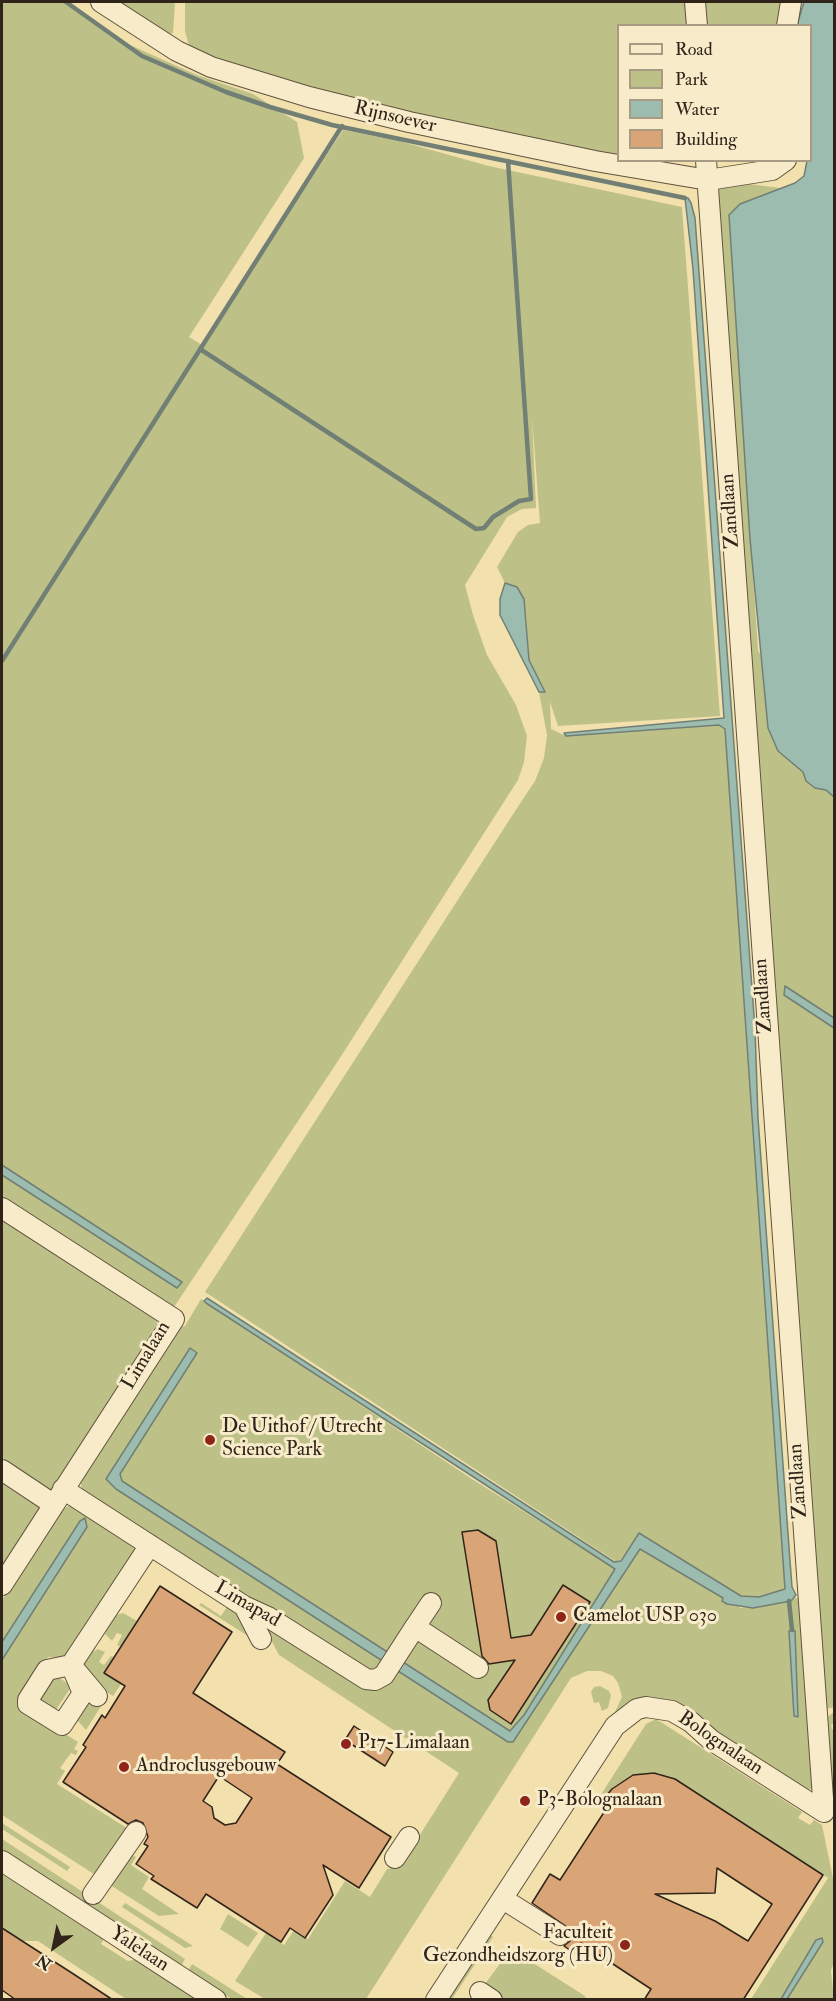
<!DOCTYPE html>
<style>
body{margin:0}
#map{position:relative;width:836px;height:2001px;overflow:hidden;background:#f2e0ad;font-family:"IM FELL Double Pica",serif}
canvas{display:block}
.frame{position:absolute;inset:0;border:3px solid #30241a;pointer-events:none}
.legend{position:absolute;left:617px;top:24px;width:195px;height:138px;box-sizing:border-box;background:#f7ebca;border:2px solid #a79b84;margin:0;padding:8px 10px;list-style:none;font-size:18px;color:#30241a}
.legend li{display:flex;align-items:center;gap:12px;height:30px}
.legend b{width:30px;border:2px solid #a79b84}
.north{position:absolute;left:24px;top:1917px;width:60px;height:60px;-webkit-text-stroke:4px #f7ebca;paint-order:stroke;rotate:213deg;font-size:16px;font-weight:700;line-height:24px;text-align:center;color:#30241a}
.north::after{content:'';display:block;margin:auto;width:21px;height:27px;background:#30241a;clip-path:polygon(50% 0,100% 100%,50% 72%,0 100%)}
</style>
<div id="map">
<canvas width="836" height="2001"></canvas>
<div class="frame"></div>
<ul class="legend">
<li><b style="height:8px;background:#f7ebca"></b>Road</li>
<li><b style="height:16px;background:#bec187"></b>Park</li>
<li><b style="height:16px;background:#9cbcb0"></b>Water</li>
<li><b style="height:16px;background:#d9a476"></b>Building</li>
</ul>
<div class="north">N</div>
</div>
<script>
const g = document.querySelector('canvas').getContext('2d');
g.lineJoin = 'round';
function fill(path, color) {
  g.fillStyle = color;
  g.fill(path, 'evenodd');
}
function toPath(rows) {
  const path = new Path2D();
  for (const r of rows) {
    path.moveTo(r[0], r[1]);
    for (let i = 2; i < r.length; i += 2) path.lineTo(r[i], r[i + 1]);
  }
  return path;
}
function strokePath(path, color, width, dash) {
  g.strokeStyle = color;
  g.lineWidth = width;
  g.lineCap = dash ? 'butt' : 'round';
  g.setLineDash(dash || []);
  g.stroke(path);
}
function drawText(font, color, halo, rows, align = 'center') {
  g.font = font + ' "IM FELL Double Pica",serif';
  g.lineWidth = 6;
  g.setLineDash([]);
  g.textBaseline = 'middle';
  g.strokeStyle = halo;
  g.fillStyle = color;
  for (const [text, x, y, turn = 0] of rows) {
    g.save();
    g.translate(x, y);
    g.rotate((+turn || 0) * Math.PI / 180);
    g.textAlign = isNaN(turn) ? turn : align;
    if (halo) g.strokeText(text, 0, 0);
    g.fillText(text, 0, 0);
    g.restore();
  }
}
const green = toPath([
 [2,2,68,2,130,45,197,75,253,94,297,122,304,158,189,337,202,345,343,130,399,141,489,166,682,207,720,716,558,726,550,702,551,729,566,736,719,725,725,729,779,1491,785,1586,782,1592,759,1597,741,1596,639,1533,618,1563,205,1292,519,805,535,781,544,758,547,735,539,692,545,692,529,660,526,614,517,587,505,583,497,567,518,532,528,525,540,523,532,417,536,508,522,509,507,517,465,585,473,615,487,655,516,705,527,736,524,762,518,780,336,1064,174,1307,167,1309,2,1202],
 [108,2,175,2,173,33,163,36],
 [185,2,689,2,691,25,618,26,618,155,385,108,309,89,213,58,189,46,185,31],
 [703,2,784,2,780,26,705,25],
 [724,181,781,188,740,204,729,215,758,650,834,796,834,1707,830,1708,826,1708,717,190],
 [2,1218,156,1318,159,1330,55,1490,46,1491,2,1463],
 [201,1299,472,1479,622,1573,638,1550,642,1549,741,1608,772,1605,803,1596,816,1785,811,1789,802,1790,679,1707,613,1716,622,1697,618,1683,613,1676,601,1671,587,1671,571,1678,366,1999,265,1999,235,1981,266,1933,284,1945,294,1930,308,1939,345,1881,370,1897,387,1869,399,1868,459,1773,279,1655,251,1601,85,1493,81,1486,81,1478,178,1327,185,1326],
 [2,1477,41,1503,42,1510,2,1573],
 [70,1505,76,1506,132,1542,135,1549,133,1558,68,1658,48,1657,20,1699,22,1706,78,1742,74,1749,78,1751,76,1755,71,1753,60,1768,65,1771,57,1784,130,1830,100,1878,2,1815,2,1600,57,1513],
 [201,1603,221,1616,229,1604,242,1613,256,1641,199,1605],
 [123,1613,137,1621,121,1647,117,1645,122,1635,117,1633,112,1641,105,1634,113,1616],
 [98,1649,105,1652,99,1662,104,1665,111,1656,114,1657,104,1673,121,1684,113,1696,87,1679,82,1667,89,1654],
 [53,1674,72,1686,53,1714,34,1702],
 [600,1686,609,1691,611,1695,608,1708,602,1711,599,1702,594,1703,591,1692,594,1687],
 [88,1703,101,1706,86,1730,77,1720,79,1713],
 [834,1712,834,1723,831,1725,832,1729,834,1730,834,1804,830,1802,823,1720],
 [656,1719,802,1812,798,1818,810,1825,814,1820,822,1825,834,1883,834,1962,831,1971,834,1999,787,1999,799,1981,816,1940,781,1999,751,1999,828,1878,669,1777,658,1773,633,1775,614,1787,606,1797,602,1793,646,1724],
 [2,1823,70,1867,67,1871,2,1829],
 [2,1839,185,1959,181,1966,154,1948,151,1942,131,1929,125,1930,2,1850],
 [127,1852,136,1857,131,1865,149,1877,142,1889,179,1914,159,1916,107,1883],
 [2,1870,105,1937,101,1944,128,1961,139,1959,203,1999,126,1999,38,1941,21,1941,2,1928],
 [125,1903,193,1946,185,1948,122,1907],
 [228,1914,258,1933,248,1947,220,1929],
 [489,1934,493,1937,452,1999,442,2000],
 [511,1949,585,1996,586,1999,484,1999,482,1988],
 [192,1964,247,1999,232,1999,188,1971]
]);
const water = toPath([
 [804,2,834,2,834,797,826,790,815,788,806,781,803,772,778,751,768,728,750,539,729,215,740,204,795,183,804,176,807,161,810,160,810,26,797,25,804,2],
 [685,198,688,198,691,203,695,218,755,1029,758,1118,790,1561,792,1587,796,1595,791,1601,753,1608,727,1604,722,1601,723,1598,640,1549,513,1742,508,1742,116,1489,106,1479,190,1348,197,1353,120,1474,122,1481,510,1731,524,1715,615,1569,206,1303,204,1301,207,1298,614,1562,621,1561,639,1533,741,1596,759,1597,785,1589,725,729,719,725,566,736,564,733,724,718,693,269,685,198],
 [505,583,517,587,524,599,529,660,545,692,539,692,500,615,500,599,505,583],
 [785,986,834,1018,834,1028,784,995,785,986],
 [2,1165,168,1273,182,1282,177,1288,2,1175,2,1165],
 [85,1518,87,1527,2,1660,2,1642,80,1521,85,1518],
 [792,1630,795,1631,798,1717,794,1716,789,1631,792,1630],
 [822,1938,823,1942,787,1999,781,1999,816,1940,822,1938]
]);
const stream = toPath([
 [66,2,142,56,226,92,270,107,332,125,685,198],
 [200,349,476,529,484,528,493,517,519,501,531,499,508,161],
 [2,661,342,126],
 [789,1601,792,1630]
]);
const building = toPath([
 [478,1530,496,1541,511,1638,531,1635,563,1585,590,1602,511,1724,490,1710,488,1700,515,1660,489,1664,482,1656,462,1532,478,1530],
 [160,1586,232,1632,193,1693,285,1752,277,1764,391,1837,359,1888,323,1865,333,1895,305,1938,290,1928,281,1942,206,1894,197,1908,151,1879,154,1876,136,1864,148,1846,144,1844,148,1837,143,1823,136,1820,128,1824,63,1782,86,1747,83,1745,102,1715,105,1718,125,1686,104,1673,160,1586],
 [219,1776,252,1798,236,1823,225,1825,214,1818,212,1807,203,1801,219,1776],
 [354,1726,393,1752,385,1766,345,1740,354,1726],
 [654,1773,675,1779,823,1875,743,2000,644,2000,651,1989,581,1943,574,1953,564,1946,570,1941,570,1929,532,1903,550,1874,560,1880,612,1800,606,1796,612,1789,633,1775,654,1773],
 [717,1868,772,1904,748,1941,715,1921,655,1894,715,1893,717,1868],
 [2,1928,75,1975,113,2000,16,2000,2,1990,2,1928]
]);
const minor = toPath([
 [101,2,177,51,211,67,309,97,409,122,595,161,708,180,772,170,786,160],
 [695,2,697,26],
 [787,26,791,2],
 [706,160,824,1812],
 [2,1208,174,1319,2,1585],
 [2,1470,53,1504],
 [63,1489,244,1606,268,1617,366,1679,375,1680,384,1675,415,1627,478,1668],
 [244,1606,261,1639],
 [415,1627,431,1603],
 [71,1665,83,1693,62,1725,28,1704,28,1700,47,1670,71,1665],
 [97,1696,71,1665,150,1545],
 [395,1858,409,1837],
 [2,1861,216,2000],
 [93,1894,136,1832],
 [503,1899,560,1935],
 [480,1992,492,2000],
 [436,2000,615,1726,637,1709,646,1707,672,1711,691,1722,711,1740,824,1812]
]);
const markers = [
 [210,1440,6,"#8f2418"],
 [561,1617,6,"#8f2418"],
 [346,1744,6,"#8f2418"],
 [124,1767,6,"#8f2418"],
 [525,1801,6,"#8f2418"],
 [625,1945,6,"#8f2418"]
];
const streetNames = [
 ["Rijnsoever",395,118,13],
 ["Zandlaan",731,511,-94],
 ["Zandlaan",764,996,-94],
 ["Limalaan",147,1356,-59],
 ["Zandlaan",799,1481,-94],
 ["Limapad",247,1605,30],
 ["Bolognalaan",720,1744,34],
 ["Yalelaan",139,1950,33]
];
const poiNames = [
 ["De Uithof / Utrecht",222,1428],
 ["Science Park",222,1451],
 ["Camelot USP 030",573,1617],
 ["P17-Limalaan",358,1744],
 ["Androclusgebouw",136,1767],
 ["P3-Bolognalaan",537,1801],
 ["Faculteit",613,1934,"right"],
 ["Gezondheidszorg (HU)",613,1957,"right"]
];
fill(green, '#bec187');
fill(water, '#9cbcb0');
strokePath(water, '#717f74', 1.5);
strokePath(stream, '#717f74', 4.5);
fill(building, '#d9a476');
strokePath(building, '#30241a', 1.5);
strokePath(minor, '#60533f', 22);
strokePath(minor, '#f7ebca', 20);
for (const [x, y, r, color] of markers) {
  const dot = new Path2D();
  dot.arc(x, y, r, 0, 2 * Math.PI);
  g.fillStyle = color;
  g.fill(dot);
  strokePath(dot, '#f7ebca', 2);
}
drawText('20px', '#30241a', '#f7ebca', streetNames);
drawText('20px', '#30241a', '#f7ebca', poiNames, 'left');
</script>
